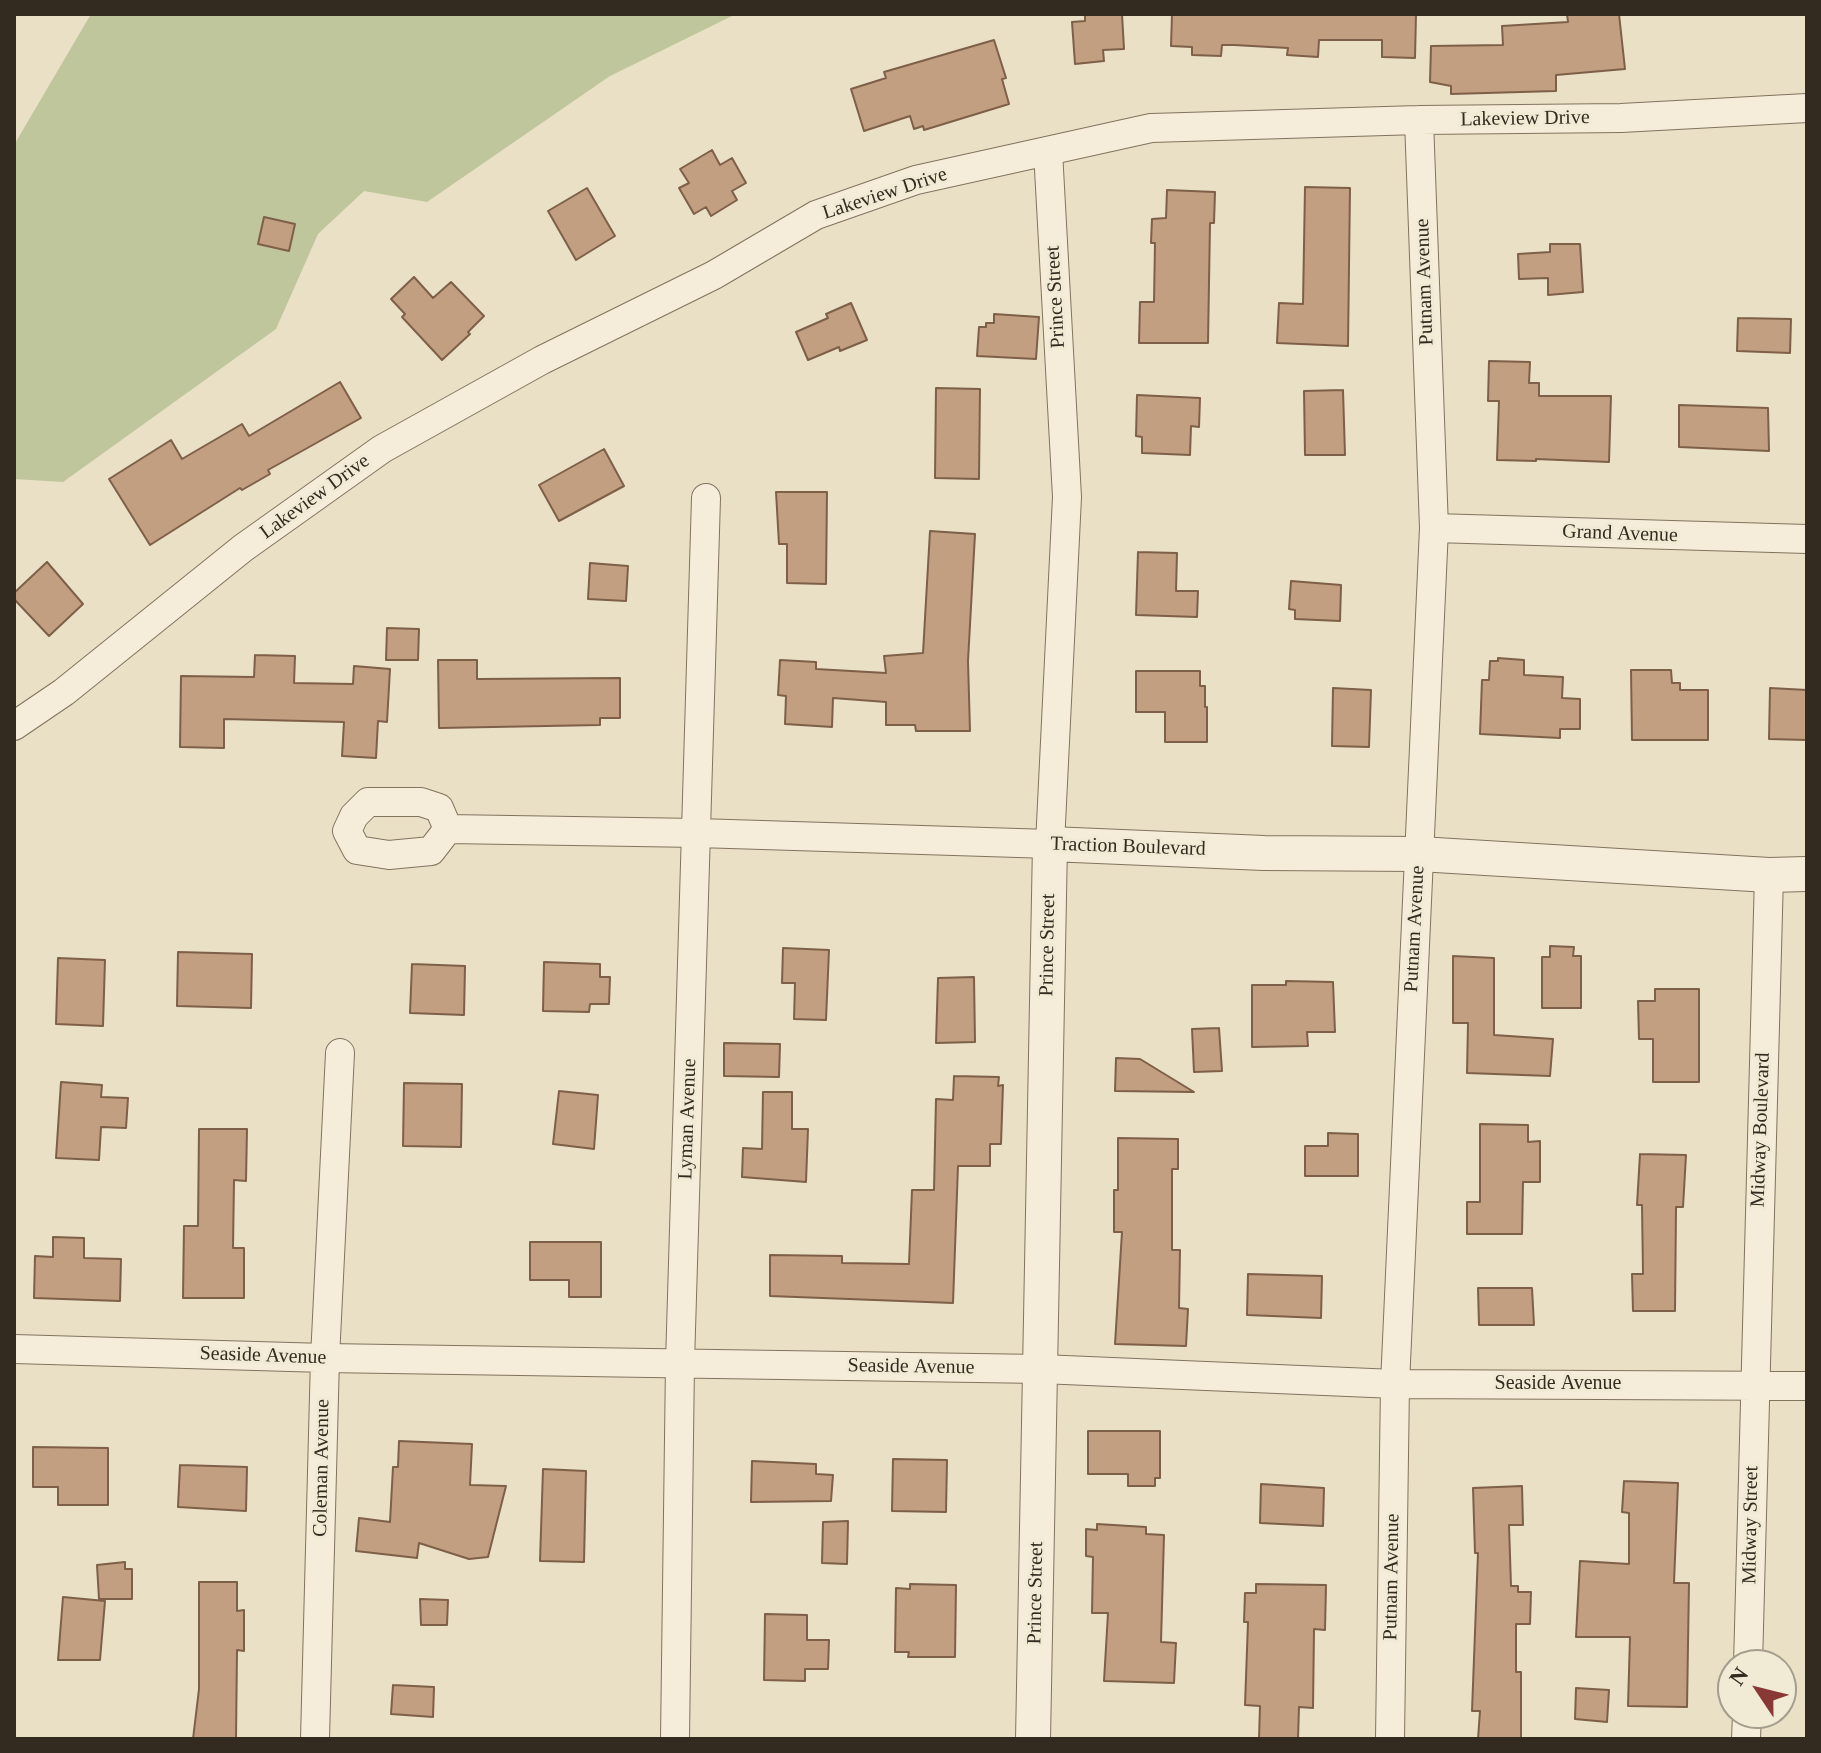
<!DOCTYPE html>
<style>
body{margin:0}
#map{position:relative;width:1821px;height:1753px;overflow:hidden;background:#e9e0c6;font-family:Georgia,serif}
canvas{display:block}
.frame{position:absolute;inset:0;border:16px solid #342b20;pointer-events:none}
.north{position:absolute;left:1717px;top:1649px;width:80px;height:80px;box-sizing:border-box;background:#f1ead5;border:2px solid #a59e8d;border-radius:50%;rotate:305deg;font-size:22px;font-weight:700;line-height:32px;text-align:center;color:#342b20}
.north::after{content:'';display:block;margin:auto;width:28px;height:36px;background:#8a3835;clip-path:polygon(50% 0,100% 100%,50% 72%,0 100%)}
</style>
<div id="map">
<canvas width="1821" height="1753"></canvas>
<div class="frame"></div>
<div class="north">N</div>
</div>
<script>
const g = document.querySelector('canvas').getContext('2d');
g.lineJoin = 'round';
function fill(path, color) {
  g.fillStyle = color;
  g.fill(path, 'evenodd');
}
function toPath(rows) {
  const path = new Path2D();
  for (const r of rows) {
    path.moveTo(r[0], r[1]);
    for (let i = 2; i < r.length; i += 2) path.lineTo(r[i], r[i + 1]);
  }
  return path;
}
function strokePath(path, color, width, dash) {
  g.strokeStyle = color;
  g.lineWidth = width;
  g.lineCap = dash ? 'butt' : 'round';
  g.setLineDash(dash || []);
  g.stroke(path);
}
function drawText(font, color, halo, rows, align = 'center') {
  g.font = font + ' Georgia,serif';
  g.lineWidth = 6;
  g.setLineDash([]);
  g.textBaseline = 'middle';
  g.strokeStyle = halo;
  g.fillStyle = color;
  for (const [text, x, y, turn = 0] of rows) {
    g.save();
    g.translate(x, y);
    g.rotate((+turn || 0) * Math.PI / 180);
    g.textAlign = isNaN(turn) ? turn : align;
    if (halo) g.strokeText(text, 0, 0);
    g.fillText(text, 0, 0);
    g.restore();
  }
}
const green = toPath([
 [91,14,736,14,610,76,427,202,364,191,318,234,276,329,63,482,14,479,14,145]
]);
const building = toPath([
 [1085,14,1122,14,1124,49,1103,50,1104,61,1075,64,1072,22,1085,21,1085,14],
 [1172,14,1416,14,1415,58,1382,57,1382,40,1319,40,1318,57,1287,55,1288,48,1234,45,1222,45,1221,56,1192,55,1192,47,1171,46,1172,14],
 [1567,14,1619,14,1625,69,1556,75,1556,91,1451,94,1451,86,1430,82,1431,46,1503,45,1502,26,1568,22,1567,14],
 [994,40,1006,78,1002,79,1009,104,924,130,923,126,914,129,910,116,864,131,851,89,886,78,884,72,994,40],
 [712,150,720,165,732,158,746,183,732,191,737,200,711,216,706,207,694,214,679,188,689,183,680,169,712,150],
 [1305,187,1350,188,1348,346,1277,343,1279,303,1303,304,1305,187],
 [587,188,615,236,576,260,548,211,587,188],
 [1167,190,1215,192,1214,223,1210,223,1208,343,1139,343,1140,302,1154,302,1155,243,1151,243,1152,219,1166,218,1167,190],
 [264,217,295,224,289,251,258,244,264,217],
 [1550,244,1580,244,1583,292,1548,295,1548,278,1519,279,1518,254,1550,252,1550,244],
 [414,277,433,298,451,282,484,316,468,332,470,334,442,360,402,317,405,314,391,299,414,277],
 [851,303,867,340,840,351,839,347,808,360,796,332,828,318,826,314,851,303],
 [994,314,1039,317,1036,359,977,356,979,327,986,327,986,323,994,323,994,314],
 [1738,318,1791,319,1790,353,1737,351,1738,318],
 [1489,361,1530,362,1529,383,1539,383,1539,396,1611,396,1609,462,1536,459,1536,461,1497,460,1499,401,1488,401,1489,361],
 [340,382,361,418,268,470,270,474,242,490,240,488,150,545,109,479,171,440,182,459,242,424,249,436,340,382],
 [936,388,980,389,979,479,935,478,936,388],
 [1343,390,1345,455,1305,455,1304,391,1343,390],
 [1137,395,1200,398,1199,427,1191,426,1190,455,1142,453,1142,437,1136,436,1137,395],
 [1679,405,1768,408,1769,451,1679,447,1679,405],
 [604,449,624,486,559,521,539,485,604,449],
 [776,492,827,492,826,584,787,583,787,544,779,544,776,492],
 [930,531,975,534,968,661,970,731,916,731,915,725,886,725,886,702,833,698,832,727,785,724,786,696,778,695,780,660,816,662,816,669,886,673,884,656,923,653,930,531],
 [1138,552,1177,553,1176,591,1198,591,1197,617,1136,615,1138,552],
 [47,562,83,604,49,636,14,599,14,593,47,562],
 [590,563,628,566,626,601,588,599,590,563],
 [1291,581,1341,585,1340,621,1295,619,1295,610,1289,609,1291,581],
 [387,628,419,629,418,660,386,660,387,628],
 [255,655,295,656,294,683,353,684,354,666,390,669,387,722,378,721,376,758,342,756,344,722,224,719,224,748,180,747,181,676,254,677,255,655],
 [1498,658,1524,660,1524,675,1563,677,1562,698,1580,699,1580,729,1560,729,1560,738,1480,734,1482,680,1489,680,1490,661,1498,661,1498,658],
 [438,660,477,660,477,679,620,678,620,718,600,718,600,725,439,728,438,660],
 [1631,670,1671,670,1672,683,1680,683,1680,690,1708,690,1708,740,1632,740,1631,670],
 [1136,671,1200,671,1200,686,1205,686,1205,707,1207,707,1207,742,1165,742,1165,712,1136,712,1136,671],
 [1333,688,1371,690,1369,747,1332,746,1333,688],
 [1770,688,1807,690,1807,740,1769,739,1770,688],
 [1550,946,1574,947,1573,956,1581,956,1581,1008,1542,1008,1542,957,1550,957,1550,946],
 [783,948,829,950,826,1020,794,1019,795,983,782,983,783,948],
 [178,952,252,954,251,1008,177,1006,178,952],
 [1453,956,1494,958,1494,1035,1553,1039,1550,1076,1467,1073,1468,1023,1453,1023,1453,956],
 [58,958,105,960,103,1026,56,1024,58,958],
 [544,962,600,964,600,977,610,977,609,1004,590,1004,589,1012,543,1011,544,962],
 [412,964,465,966,464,1015,410,1013,412,964],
 [974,977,975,1042,936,1043,938,978,974,977],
 [1286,981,1333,982,1335,1032,1307,1032,1308,1046,1252,1047,1252,985,1286,985,1286,981],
 [1655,989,1699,989,1699,1082,1653,1082,1653,1039,1639,1039,1638,1001,1655,1001,1655,989],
 [1219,1028,1222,1071,1194,1072,1192,1029,1219,1028],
 [724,1043,780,1044,779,1077,724,1076,724,1043],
 [1116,1058,1140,1059,1194,1092,1115,1091,1116,1058],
 [954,1076,999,1077,998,1086,1003,1085,1001,1144,990,1144,990,1166,958,1166,953,1303,770,1296,770,1255,842,1256,842,1263,909,1264,912,1190,934,1190,936,1099,953,1100,954,1076],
 [61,1082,102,1085,101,1097,128,1098,126,1128,101,1127,99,1160,56,1158,61,1082],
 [404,1083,462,1084,461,1147,403,1146,404,1083],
 [559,1091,598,1095,594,1149,553,1144,559,1091],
 [763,1092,792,1092,792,1129,808,1129,806,1182,742,1177,743,1148,762,1149,763,1092],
 [1480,1124,1528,1125,1528,1142,1540,1141,1540,1182,1523,1182,1522,1234,1467,1234,1467,1202,1480,1202,1480,1124],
 [199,1129,247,1129,246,1181,234,1180,233,1248,244,1248,244,1298,183,1298,184,1226,198,1226,199,1129],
 [1328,1133,1358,1134,1358,1176,1305,1176,1305,1146,1328,1146,1328,1133],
 [1118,1138,1178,1139,1178,1169,1172,1169,1172,1250,1180,1250,1179,1308,1188,1309,1186,1346,1115,1344,1122,1232,1114,1232,1114,1190,1118,1190,1118,1138],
 [1640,1154,1686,1155,1683,1207,1676,1207,1675,1311,1633,1311,1632,1274,1643,1274,1642,1205,1637,1205,1640,1154],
 [53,1237,84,1238,84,1258,121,1259,120,1301,34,1298,35,1256,53,1257,53,1237],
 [530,1242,601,1242,601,1297,569,1297,569,1280,530,1280,530,1242],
 [1248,1274,1322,1276,1321,1318,1247,1315,1248,1274],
 [1478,1288,1532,1288,1534,1325,1479,1325,1478,1288],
 [1088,1431,1160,1431,1160,1478,1155,1478,1155,1486,1128,1486,1128,1474,1088,1474,1088,1431],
 [399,1441,472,1444,470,1485,506,1486,488,1557,469,1559,419,1543,417,1558,356,1551,359,1518,390,1522,393,1467,398,1467,399,1441],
 [33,1447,108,1448,108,1505,58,1505,58,1487,33,1487,33,1447],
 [893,1459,947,1460,946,1512,892,1511,893,1459],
 [752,1461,816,1464,816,1474,833,1475,831,1501,751,1502,752,1461],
 [180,1465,247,1467,246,1511,178,1507,180,1465],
 [543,1469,586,1471,584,1562,540,1561,543,1469],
 [1624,1481,1678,1483,1674,1583,1689,1583,1687,1707,1628,1706,1630,1637,1576,1637,1580,1561,1629,1564,1629,1513,1622,1512,1624,1481],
 [1261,1484,1324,1488,1323,1526,1260,1523,1261,1484],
 [1522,1486,1523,1525,1509,1525,1511,1586,1518,1586,1518,1592,1531,1592,1530,1624,1516,1624,1516,1672,1521,1672,1521,1739,1478,1739,1480,1711,1472,1711,1478,1553,1475,1553,1473,1488,1522,1486],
 [848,1521,847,1564,822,1563,823,1522,848,1521],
 [1097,1524,1146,1527,1146,1534,1164,1535,1161,1642,1176,1643,1174,1683,1104,1681,1108,1613,1092,1613,1093,1557,1086,1556,1086,1529,1097,1530,1097,1524],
 [125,1562,125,1569,132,1569,132,1599,99,1599,97,1565,125,1562],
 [199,1582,237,1582,237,1611,244,1610,244,1651,237,1650,236,1739,193,1739,199,1689,199,1582],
 [910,1584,956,1585,955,1657,908,1657,909,1652,895,1652,896,1588,910,1589,910,1584],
 [1256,1584,1326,1585,1325,1630,1314,1629,1313,1708,1299,1707,1298,1739,1259,1739,1260,1706,1245,1705,1248,1622,1244,1622,1245,1593,1256,1593,1256,1584],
 [63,1597,105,1601,100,1660,58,1660,63,1597],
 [420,1599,448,1600,447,1625,421,1625,420,1599],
 [765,1614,807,1615,807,1640,829,1640,828,1669,805,1669,805,1681,764,1680,765,1614],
 [393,1685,434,1687,433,1717,391,1714,393,1685],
 [1576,1688,1609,1690,1607,1722,1575,1719,1576,1688]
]);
const minor = toPath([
 [1434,528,1807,539],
 [14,726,64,692,243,548,382,449,542,360,714,275,816,215,916,180,1151,128,1419,120,1621,118,1807,108],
 [448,829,431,851,389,855,357,850,347,831,354,816,368,802,421,802,439,808,448,829,698,833,1050,844,1067,497,1048,151],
 [14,1349,325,1358,1041,1369,1395,1384,1807,1386],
 [1748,1665,1769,875],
 [315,1739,325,1358,340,1053],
 [675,1739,680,1363,706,498],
 [1390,1739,1395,1384,1434,528,1419,120],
 [1746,1739,1747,1713]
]);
const tertiary = toPath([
 [1033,1739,1050,844,1264,853,1419,854,1769,875,1807,874]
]);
const streetNames = [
 ["Lakeview Drive",1525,119,-1],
 ["Lakeview Drive",885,194,-18],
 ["Putnam Avenue",1425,282,-92],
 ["Prince Street",1056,297,-93],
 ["Lakeview Drive",315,497,-36],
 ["Grand Avenue",1620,534,2],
 ["Traction Boulevard",1128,847,2],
 ["Putnam Avenue",1415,929,-87],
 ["Prince Street",1048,945,-89],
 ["Lyman Avenue",688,1119,-88],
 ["Midway Boulevard",1761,1130,-88],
 ["Seaside Avenue",263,1356,2],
 ["Seaside Avenue",911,1367,1],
 ["Seaside Avenue",1558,1384],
 ["Coleman Avenue",322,1468,-89],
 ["Midway Street",1751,1525,-89],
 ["Putnam Avenue",1392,1577,-89],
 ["Prince Street",1036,1593,-89]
];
fill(green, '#bfc69c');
fill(building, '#c29f81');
strokePath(building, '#7e5f47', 2);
strokePath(minor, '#82735e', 30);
strokePath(tertiary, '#82735e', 36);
strokePath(minor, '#f5edd9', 28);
strokePath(tertiary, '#f5edd9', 34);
drawText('20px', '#342b20', '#f1ead5', streetNames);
</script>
